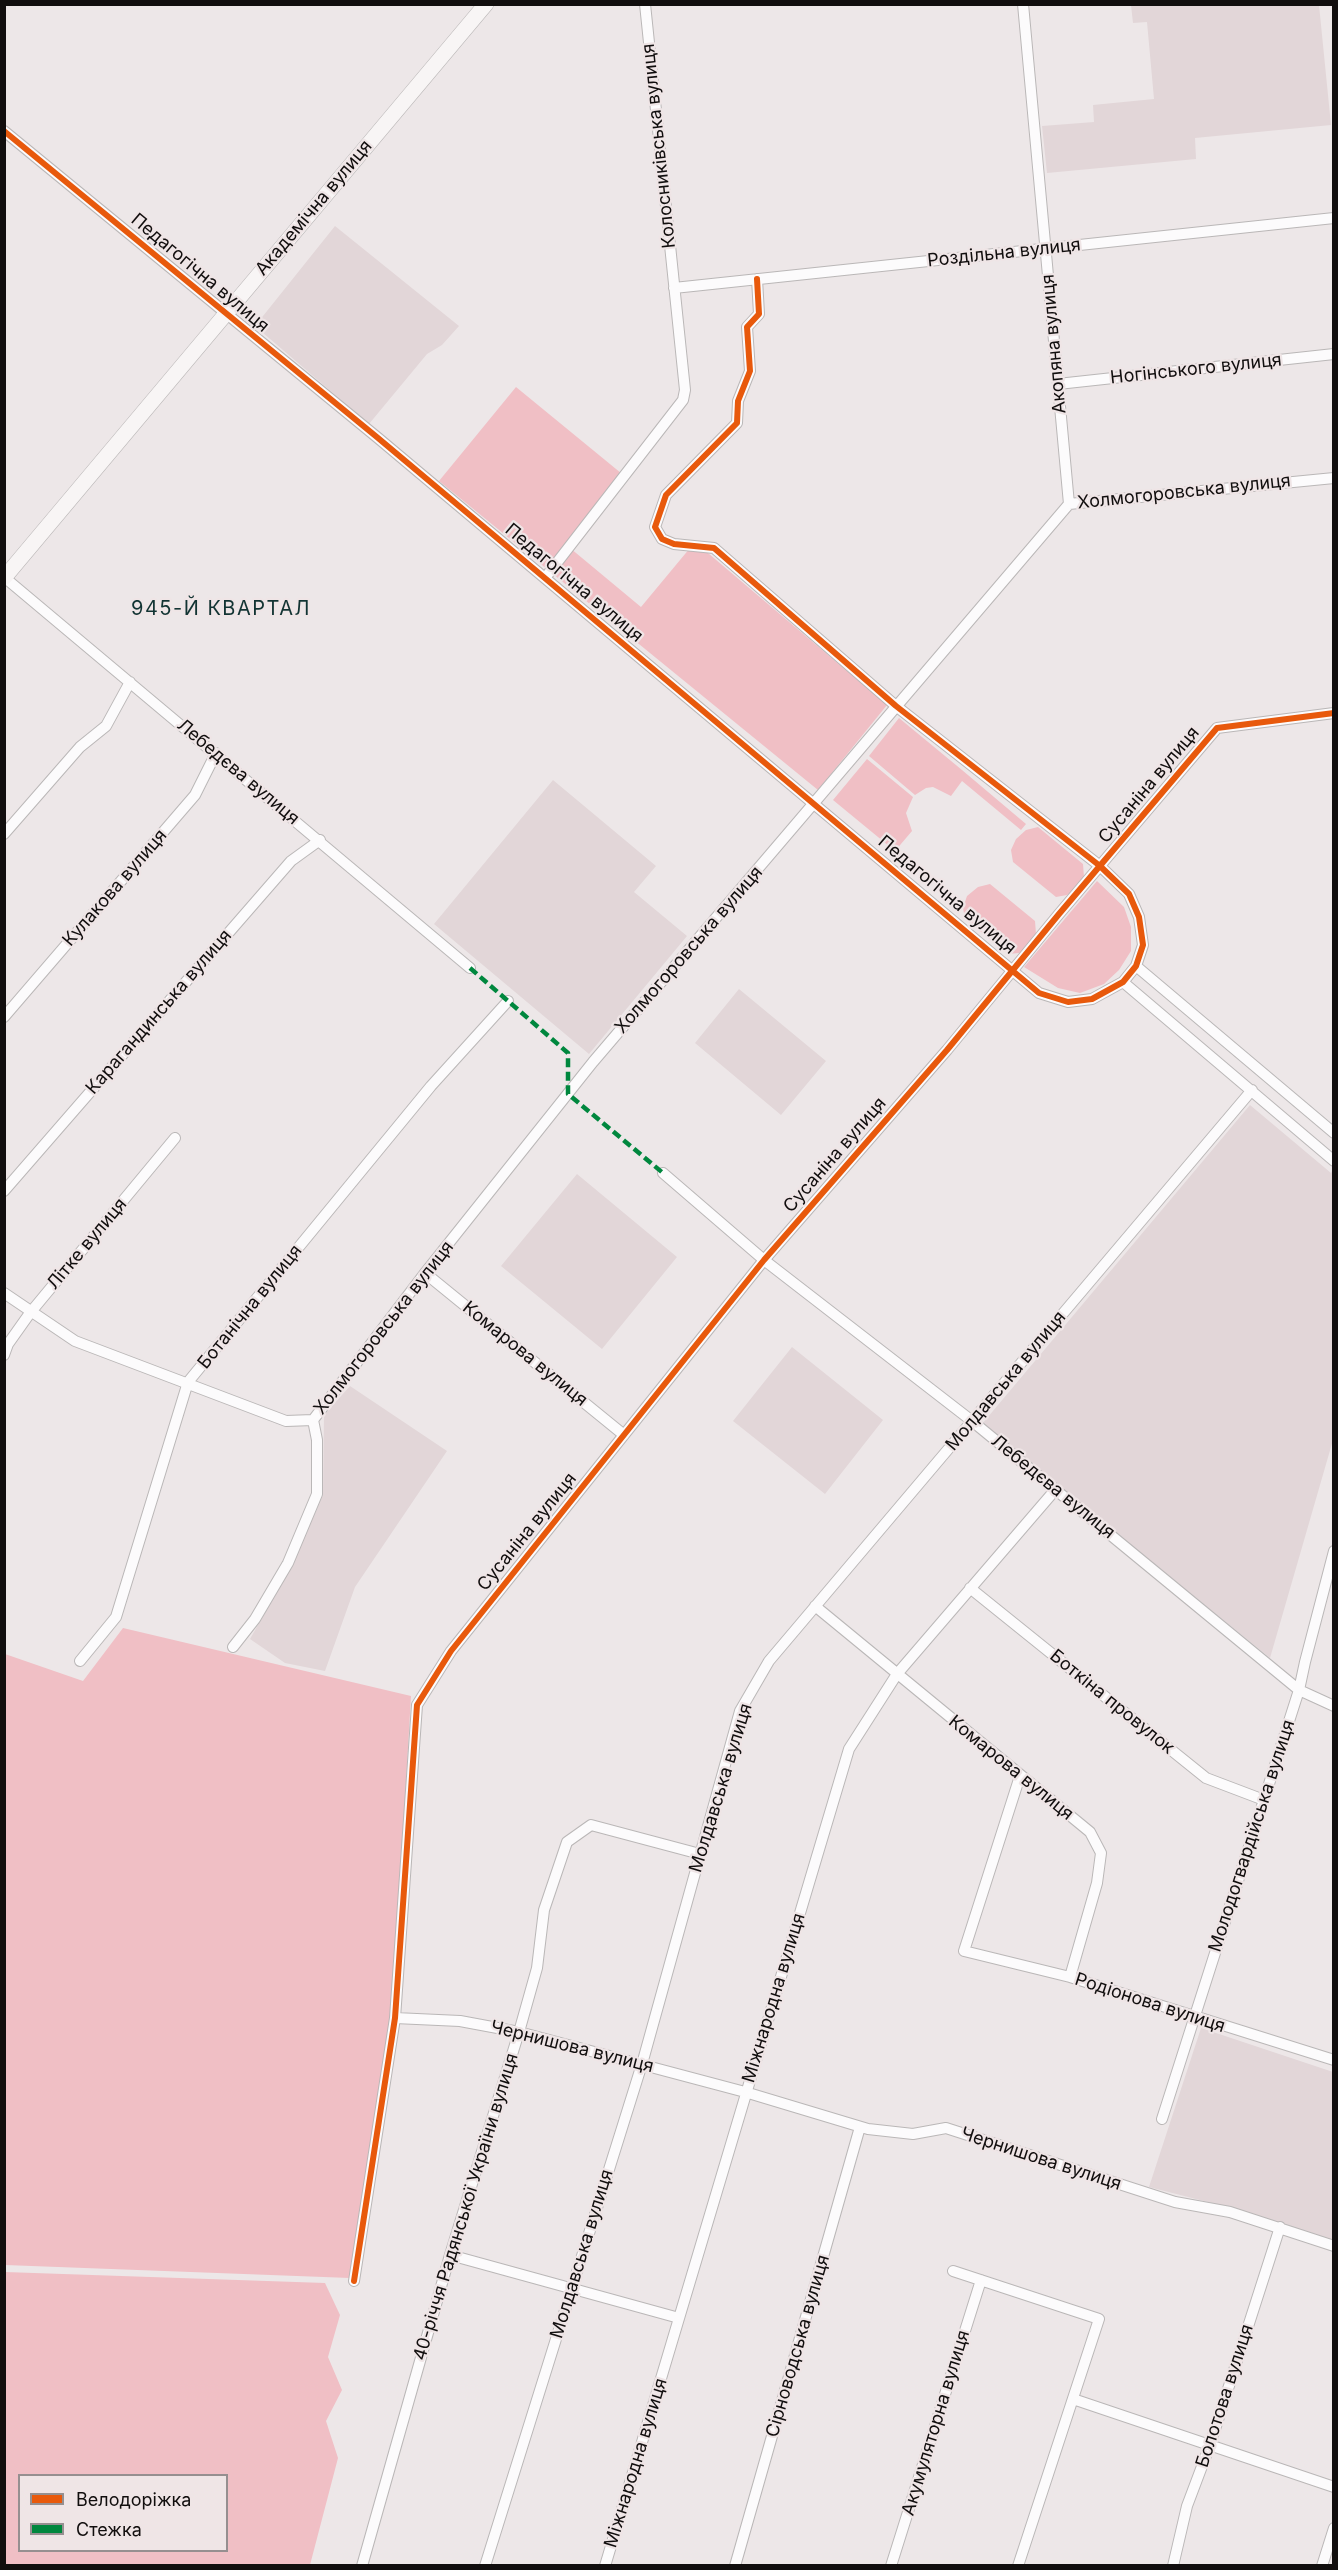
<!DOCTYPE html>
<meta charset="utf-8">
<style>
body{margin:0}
#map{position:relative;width:1338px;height:2570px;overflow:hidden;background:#ede7e8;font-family:Inter,sans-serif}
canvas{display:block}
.frame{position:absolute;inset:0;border:6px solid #110e0e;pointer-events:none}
.legend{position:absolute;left:18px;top:2474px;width:210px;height:78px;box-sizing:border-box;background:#efe5e6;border:2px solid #968f90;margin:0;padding:8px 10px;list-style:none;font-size:18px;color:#110e0e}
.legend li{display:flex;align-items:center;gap:12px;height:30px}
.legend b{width:30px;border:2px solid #968f90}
</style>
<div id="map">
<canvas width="1338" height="2570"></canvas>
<div class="frame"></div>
<ul class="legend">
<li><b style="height:8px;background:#e8590c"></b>Велодоріжка</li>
<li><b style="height:8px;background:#00873e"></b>Стежка</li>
</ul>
</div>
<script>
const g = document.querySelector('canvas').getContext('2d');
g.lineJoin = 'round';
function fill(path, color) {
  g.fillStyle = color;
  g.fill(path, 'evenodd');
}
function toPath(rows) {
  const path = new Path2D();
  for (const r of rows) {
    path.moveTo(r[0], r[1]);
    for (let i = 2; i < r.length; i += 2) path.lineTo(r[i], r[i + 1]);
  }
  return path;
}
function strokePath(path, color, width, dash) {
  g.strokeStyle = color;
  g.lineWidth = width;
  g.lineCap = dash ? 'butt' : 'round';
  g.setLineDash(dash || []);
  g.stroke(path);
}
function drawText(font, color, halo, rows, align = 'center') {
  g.font = font + ' Inter,sans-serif';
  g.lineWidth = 4.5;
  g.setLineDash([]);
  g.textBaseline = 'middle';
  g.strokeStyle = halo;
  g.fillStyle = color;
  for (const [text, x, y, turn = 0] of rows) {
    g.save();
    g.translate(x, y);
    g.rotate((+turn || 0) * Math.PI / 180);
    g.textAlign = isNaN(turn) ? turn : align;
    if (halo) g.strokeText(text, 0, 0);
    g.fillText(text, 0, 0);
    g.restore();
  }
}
const built = toPath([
 [1131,5,1319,5,1331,125,1195,138,1196,159,1047,173,1042,126,1094,122,1093,105,1154,99,1147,22,1133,23],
 [335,226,459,326,442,345,427,354,369,424,255,326],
 [553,780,656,866,634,892,687,936,589,1054,434,924],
 [739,989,826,1061,781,1115,695,1043],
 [1250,1105,1331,1173,1333,1169,1333,1440,1270,1658,982,1424],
 [577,1174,677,1257,602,1349,501,1266],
 [792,1347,883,1420,825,1494,733,1421],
 [350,1386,447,1451,355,1587,325,1671,285,1663,250,1639,292,1565,323,1495,324,1415],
 [1201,2028,1333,2072,1333,2242,1227,2207,1149,2187]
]);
const green = toPath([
 [516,387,627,478,570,548,641,607,695,542,887,705,818,790,439,481],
 [899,718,962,770,1026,824,1021,830,962,781,951,796,933,787,926,788,915,795,869,756],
 [867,759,913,797,906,813,912,831,895,851,833,800],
 [1038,827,1083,864,1084,877,1078,887,1067,895,1056,897,1013,862,1011,850,1016,839,1026,830],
 [1097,881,1124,907,1131,927,1131,951,1119,970,1104,984,1080,993,1058,988,1024,967],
 [990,884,1035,921,1036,934,1029,945,1019,953,1008,954,965,919,963,908,967,896,978,887],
 [123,1628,411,1696,393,2005,350,2278,5,2265,5,1654,83,1681],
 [5,2272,325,2283,340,2315,328,2357,342,2390,326,2421,338,2458,310,2565,5,2565],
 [20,2476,226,2476,226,2550,20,2550]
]);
const minor = toPath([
 [1023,4,1069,504],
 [4,131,378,438,1039,993,1068,1002,1092,999,1123,982,1136,966,1143,945,1139,917,1129,894,1100,866,896,706,714,548,674,544,662,539,655,527,666,495,737,423,738,401,750,371,747,327,759,314,757,279],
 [674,288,1334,218],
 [1058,384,1334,354],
 [4,577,470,968],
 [545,578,683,400,685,390,645,4],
 [4,834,80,747,106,726,130,682],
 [1136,966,1334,1133],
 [1123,982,1334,1161],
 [4,1017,195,795,216,753],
 [663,1173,764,1260,972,1421,1299,1690,1334,1706],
 [4,1191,291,861,320,840],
 [425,1273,624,1435],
 [4,1293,75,1341,286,1421,313,1420],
 [4,1355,8,1344,30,1313,175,1138],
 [970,1588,1206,1778,1264,1800],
 [815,1606,1090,1832,1101,1853,1097,1883,1070,1977],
 [233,1647,255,1619,288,1563,317,1494,317,1440,313,1420,425,1273,593,1062,1069,504,1334,478],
 [80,1661,116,1617,188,1382,431,1086,508,1001],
 [1020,1776,964,1951,1070,1977,1334,2060],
 [395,2018,460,2021,519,2032,745,2092,868,2129,913,2134,946,2128,1175,2202,1230,2212,1334,2246],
 [1162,2119,1299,1690,1305,1662,1334,1551],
 [450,2255,679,2318],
 [953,2271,1099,2319,1018,2566],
 [354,2281,395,2018,417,1705,451,1651,764,1260,947,1050,1059,914,1217,728,1334,713],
 [1073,2399,1334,2487],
 [362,2566,450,2255,519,2032,537,1968,544,1910,567,1842,591,1825,700,1854],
 [485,2566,642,2064,740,1711,769,1661,1252,1090],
 [605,2566,849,1749,897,1674,1056,1489],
 [735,2566,860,2127],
 [891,2566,981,2280],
 [1173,2566,1187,2506,1210,2445,1280,2227],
 [1322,2566,1334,2528]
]);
const secondary = toPath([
 [4,578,486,4]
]);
const quiet = toPath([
 [470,968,568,1053,568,1094,663,1173]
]);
const cycleway = toPath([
 [4,131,378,438,1039,993,1068,1002,1092,999,1123,982,1136,966,1143,945,1139,917,1129,894,1100,866,896,706,714,548,674,544,662,539,655,527,666,495,737,423,738,401,750,371,747,327,759,314,757,279],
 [354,2281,395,2018,417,1705,451,1651,764,1260,947,1050,1059,914,1217,728,1334,713]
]);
const streetNames = [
 ["Колосниківська вулиця",659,146,-96],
 ["Академічна вулиця",314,208,-50],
 ["Роздільна вулиця",1004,253,-6],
 ["Педагогічна вулиця",200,273,40],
 ["Акопяна вулиця",1054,344,-95],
 ["Ногінського вулиця",1196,369,-6],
 ["Холмогоровська вулиця",1184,492,-6],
 ["Педагогічна вулиця",574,583,40],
 ["Лебедєва вулиця",238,772,40],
 ["Сусаніна вулиця",1149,785,-50],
 ["Кулакова вулиця",115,888,-49],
 ["Педагогічна вулиця",947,895,40],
 ["Холмогоровська вулиця",689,950,-49],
 ["Карагандинська вулиця",159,1012,-49],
 ["Сусаніна вулиця",835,1155,-49],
 ["Літке вулиця",87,1244,-50],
 ["Ботанічна вулиця",250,1307,-51],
 ["Холмогоровська вулиця",384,1328,-52],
 ["Комарова вулиця",525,1354,39],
 ["Молдавська вулиця",1006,1381,-50],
 ["Лебедєва вулиця",1053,1487,39],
 ["Сусаніна вулиця",527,1532,-51],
 ["Боткіна провулок",1112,1702,39],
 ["Комарова вулиця",1011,1768,39],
 ["Молдавська вулиця",721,1788,-73],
 ["Молодогвардійська вулиця",1252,1836,-72],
 ["Міжнародна вулиця",774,1998,-73],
 ["Родіонова вулиця",1150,2003,18],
 ["Чернишова вулиця",572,2047,14],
 ["Чернишова вулиця",1041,2159,18],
 ["40-річчя Радянської України вулиця",466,2207,-73],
 ["Молдавська вулиця",582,2254,-73],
 ["Сірноводська вулиця",798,2346,-74],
 ["Болотова вулиця",1225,2396,-72],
 ["Акумуляторна вулиця",936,2423,-73],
 ["Міжнародна вулиця",636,2463,-73]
];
const neighbourhoodNames = [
 ["945-Й КВАРТАЛ",221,609]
];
fill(built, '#e2d6d8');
fill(green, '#f0bfc5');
strokePath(minor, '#bab7b7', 12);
strokePath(secondary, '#bab7b7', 16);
strokePath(minor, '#fcfbfc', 10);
strokePath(secondary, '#f8f5f5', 15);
strokePath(quiet, '#00873e', 4.5, [9, 4.5]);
strokePath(cycleway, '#e8590c', 6);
drawText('18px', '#110e0e', '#efe5e6', streetNames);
g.letterSpacing = '1.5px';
drawText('20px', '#123433', '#efe5e6', neighbourhoodNames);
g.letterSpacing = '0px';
</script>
